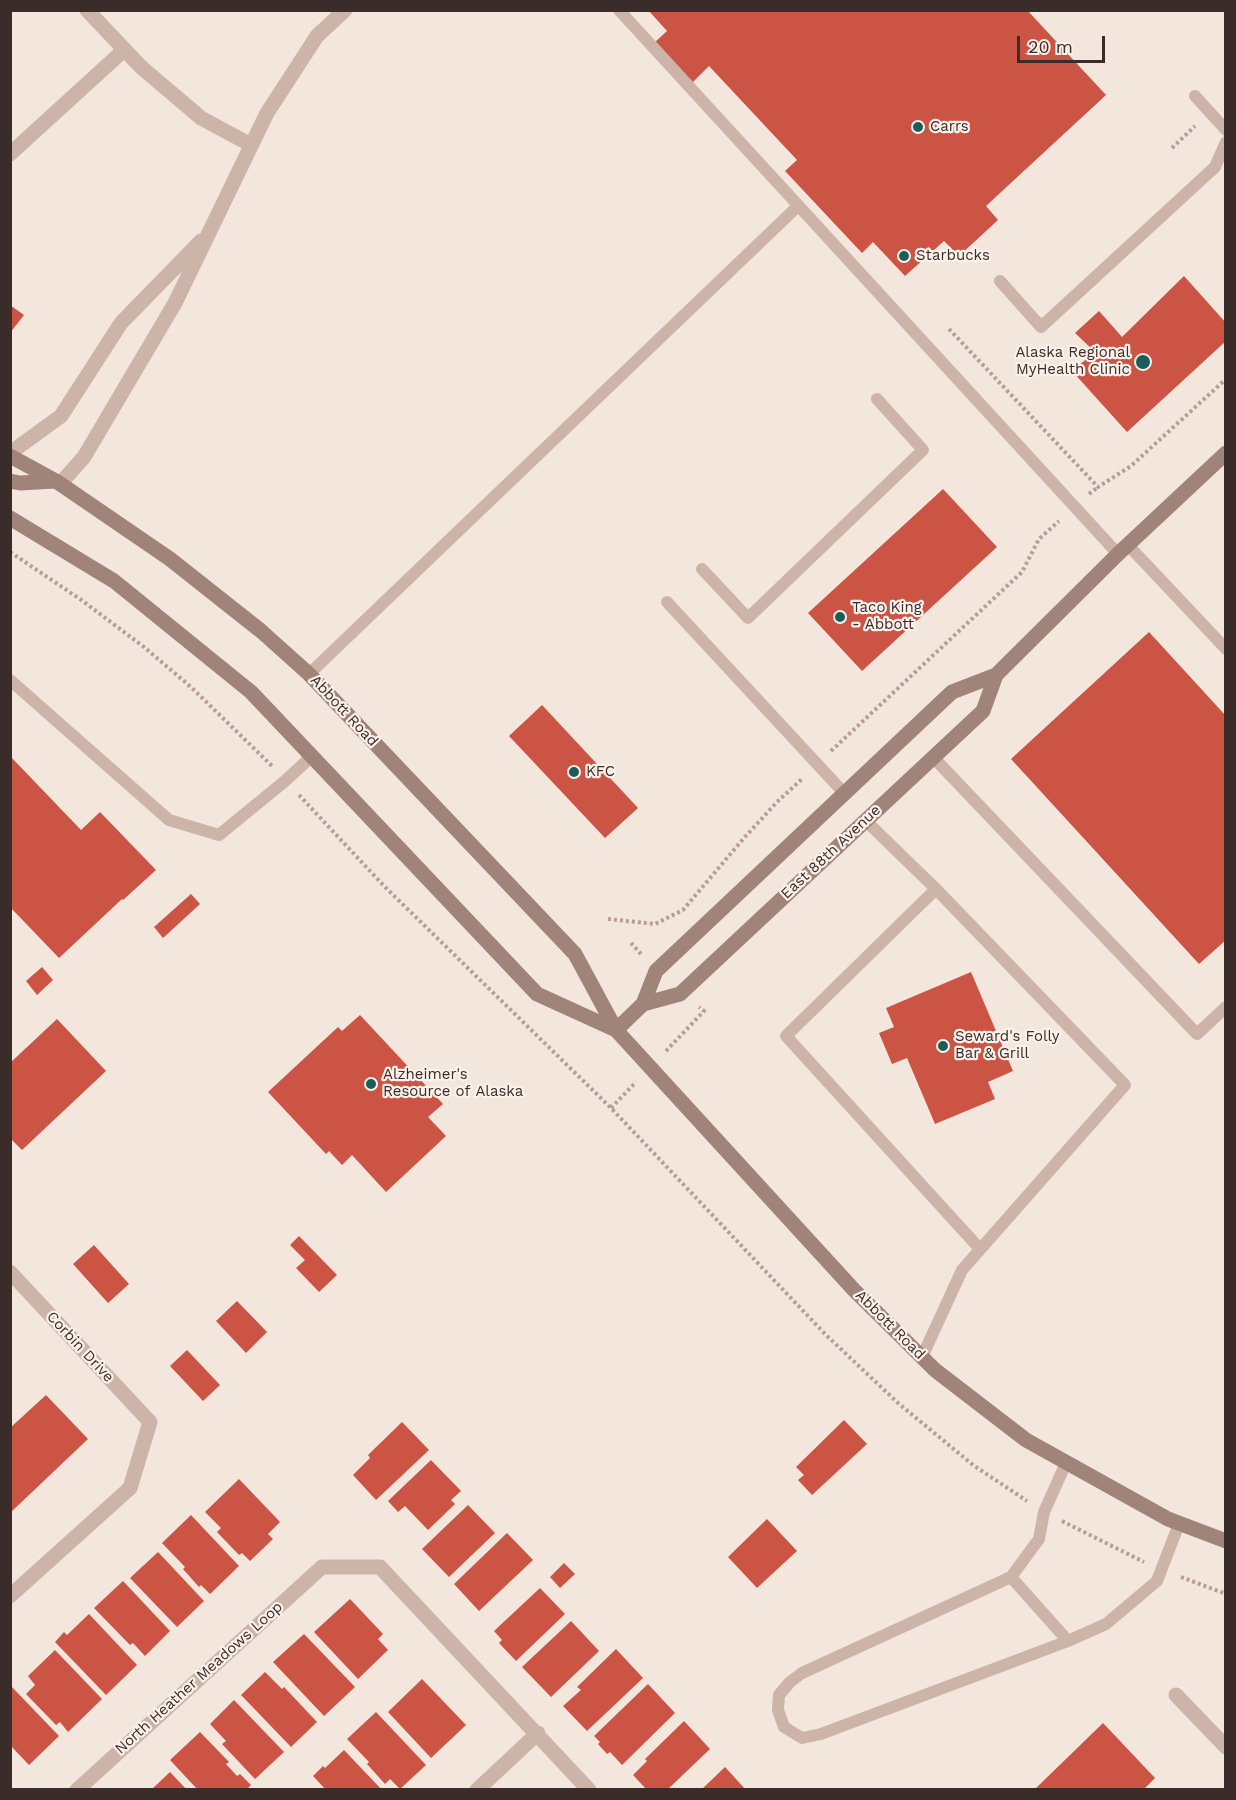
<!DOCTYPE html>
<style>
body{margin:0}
#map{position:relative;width:1236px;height:1800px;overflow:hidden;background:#f3e6dd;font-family:"Work Sans",sans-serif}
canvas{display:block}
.frame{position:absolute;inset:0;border:12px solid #392c29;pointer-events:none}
.scale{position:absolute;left:1017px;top:36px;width:88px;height:27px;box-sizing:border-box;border:3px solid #392c29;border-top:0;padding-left:8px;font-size:18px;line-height:21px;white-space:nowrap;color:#392c29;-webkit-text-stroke:4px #fbf1ea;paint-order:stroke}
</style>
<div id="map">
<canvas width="1236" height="1800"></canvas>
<div class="frame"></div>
<div class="scale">20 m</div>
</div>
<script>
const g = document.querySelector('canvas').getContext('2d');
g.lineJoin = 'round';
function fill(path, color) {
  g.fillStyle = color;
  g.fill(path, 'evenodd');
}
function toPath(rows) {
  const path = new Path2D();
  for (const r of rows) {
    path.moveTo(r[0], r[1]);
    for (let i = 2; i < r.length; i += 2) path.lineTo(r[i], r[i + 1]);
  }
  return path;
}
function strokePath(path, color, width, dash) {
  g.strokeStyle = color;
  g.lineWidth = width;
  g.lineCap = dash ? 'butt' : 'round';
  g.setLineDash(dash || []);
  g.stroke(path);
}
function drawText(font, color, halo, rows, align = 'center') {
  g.font = font + ' "Work Sans",sans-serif';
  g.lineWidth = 4.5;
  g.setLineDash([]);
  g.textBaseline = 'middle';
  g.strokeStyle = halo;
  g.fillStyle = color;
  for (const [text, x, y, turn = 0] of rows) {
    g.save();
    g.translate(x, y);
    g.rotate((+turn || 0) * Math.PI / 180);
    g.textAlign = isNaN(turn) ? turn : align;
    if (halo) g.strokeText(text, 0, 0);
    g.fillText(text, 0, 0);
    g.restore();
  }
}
const building = toPath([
 [648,10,1027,10,1106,95,986,206,998,220,959,256,944,241,905,276,873,242,862,253,785,171,797,160,709,66,692,83,654,43,667,31],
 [1184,276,1226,323,1226,341,1127,432,1072,371,1095,352,1075,333,1099,311,1122,337],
 [10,305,24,315,10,333],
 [943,489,997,547,862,671,808,613],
 [1149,632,1226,716,1226,940,1199,964,1011,759],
 [542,705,638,808,605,838,509,736],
 [10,756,81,830,100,812,156,870,123,900,122,899,59,958,10,907],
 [191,894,200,904,163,938,154,927],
 [42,967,53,980,37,995,26,981],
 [971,972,1013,1071,988,1082,995,1099,935,1124,907,1058,892,1064,879,1033,894,1027,886,1008],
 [360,1015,443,1104,428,1117,446,1136,386,1192,352,1155,342,1165,329,1151,326,1154,268,1092,338,1027,342,1031],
 [57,1019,106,1071,22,1150,10,1138,10,1063],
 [299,1236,337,1275,319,1292,296,1268,305,1260,290,1245],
 [94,1245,129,1284,108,1303,73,1264],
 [237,1301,267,1332,246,1353,216,1321],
 [187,1350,220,1385,203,1401,170,1366],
 [46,1395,88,1439,10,1513,10,1428],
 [844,1420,867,1444,812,1495,798,1480,804,1475,796,1467],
 [402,1422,429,1450,376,1500,353,1475,370,1458,368,1455],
 [431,1460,461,1491,451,1500,455,1504,428,1530,405,1506,398,1512,388,1501],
 [239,1479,280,1522,268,1534,273,1539,250,1561,242,1553,239,1555,217,1532,221,1528,205,1512],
 [468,1505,495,1533,449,1577,422,1549],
 [191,1515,239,1566,210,1594,201,1585,199,1587,183,1569,185,1567,162,1543],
 [767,1519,797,1551,757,1588,728,1557],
 [507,1533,533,1560,479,1611,454,1584],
 [158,1552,204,1601,177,1627,130,1578],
 [564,1563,575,1574,560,1588,550,1577],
 [123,1581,170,1631,145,1656,133,1643,130,1645,94,1608],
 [540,1588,565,1614,516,1661,499,1643,502,1640,494,1631],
 [350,1599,383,1634,378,1639,388,1650,358,1679,314,1632],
 [89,1614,137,1665,106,1695,55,1642,64,1632,67,1635],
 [571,1621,599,1651,551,1697,522,1667],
 [304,1634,355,1687,324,1716,273,1662],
 [616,1649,643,1678,587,1731,563,1706,581,1690,577,1687],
 [55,1650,102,1699,68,1732,60,1722,56,1725,26,1694,35,1685,28,1676],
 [265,1672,282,1689,284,1687,317,1722,291,1747,241,1695],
 [422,1679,466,1725,431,1758,388,1712],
 [648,1684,675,1713,622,1765,610,1752,607,1754,598,1744,600,1742,594,1736],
 [10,1685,59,1736,29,1765,10,1745],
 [234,1700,284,1752,255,1779,222,1744,226,1741,210,1724],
 [376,1712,426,1765,400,1789,390,1779,385,1784,367,1764,369,1762,347,1739],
 [684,1721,710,1749,667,1790,647,1790,633,1775,647,1761,645,1759],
 [1103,1723,1155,1778,1143,1790,1034,1790],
 [200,1732,229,1762,226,1764,237,1776,240,1774,251,1785,246,1790,198,1790,170,1760],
 [344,1750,382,1790,326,1790,313,1776,323,1766,325,1768],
 [725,1767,746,1790,701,1790],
 [170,1772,187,1790,151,1790]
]);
const path = toPath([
 [1172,148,1195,126],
 [949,329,1098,487,1131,466,1226,379],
 [1089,494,1098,487],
 [10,552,80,599,144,647,192,688,272,766],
 [831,751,1022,572,1039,539,1059,521],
 [299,795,384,886,611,1108,825,1334,898,1403,973,1465,1027,1501],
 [608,919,655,924,683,910,744,838,777,802,802,779],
 [631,943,641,954],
 [666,1051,704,1011,699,1007],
 [611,1108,636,1082],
 [1062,1521,1144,1562],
 [1181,1577,1226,1594]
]);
const lane = toPath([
 [619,10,1118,554],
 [1195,96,1226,130],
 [1000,281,1041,327,1215,167,1226,142],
 [1128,545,1226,649],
 [702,569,748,618,923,450,877,399],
 [667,602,844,793],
 [309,674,798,206],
 [10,680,169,820,219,835,285,781,312,756],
 [933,757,1197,1034,1226,1007],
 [865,820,936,889,1125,1085,962,1270,922,1357],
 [936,889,786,1036,980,1249],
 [1066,1463,1044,1512,1039,1539,1011,1577,802,1673,790,1682,779,1695,778,1710,784,1727,802,1738,821,1734,1068,1641,1106,1624,1157,1581,1179,1524],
 [1011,1577,1068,1641]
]);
const street = toPath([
 [87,10,141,67,201,118,251,145],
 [10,154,124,50],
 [10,453,61,416,121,323,201,241],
 [60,484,84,457,175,303,267,113,317,36,345,10],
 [10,1272,150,1422,130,1488,10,1596],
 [1176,1695,1226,1747],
 [77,1790,322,1567,380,1567,589,1790],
 [477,1790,538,1733]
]);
const secondary = toPath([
 [10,456,56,481,170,559,261,631,309,674,575,954,616,1030,854,1290,935,1370,1026,1440,1168,1519,1226,1541],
 [10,481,20,483,55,481],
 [10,518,114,581,251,692,537,994,616,1030],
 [996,675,983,711,680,994,643,1004,656,971,952,692,996,675,1118,554,1226,453],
 [616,1030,643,1004]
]);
const markers = [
 [918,127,6,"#1c5c59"],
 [904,256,6,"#1c5c59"],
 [1143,362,8,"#1c5c59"],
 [840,617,6,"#1c5c59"],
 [574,772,6,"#1c5c59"],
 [943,1046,6,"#1c5c59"],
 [371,1084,6,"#1c5c59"]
];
const poiNames = [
 ["Carrs",930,127],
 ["Starbucks",916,256],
 ["Alaska Regional",1130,353,"right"],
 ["MyHealth Clinic",1130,370,"right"],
 ["Taco King",852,608],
 ["- Abbott",852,625],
 ["KFC",586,772],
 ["Seward's Folly",955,1037],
 ["Bar & Grill",955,1054],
 ["Alzheimer's",383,1075],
 ["Resource of Alaska",383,1092]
];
const streetNames = [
 ["Abbott Road",344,711,47],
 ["East 88th Avenue",831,852,-43],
 ["Abbott Road",890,1325,45],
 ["Corbin Drive",80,1347,47],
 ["North Heather Meadows Loop",199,1678,-42]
];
fill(building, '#cb5444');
strokePath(path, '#b89e92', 4, [3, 3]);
strokePath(lane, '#ccb4a8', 12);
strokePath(street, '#ccb4a8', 15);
strokePath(secondary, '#a08379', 15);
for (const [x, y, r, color] of markers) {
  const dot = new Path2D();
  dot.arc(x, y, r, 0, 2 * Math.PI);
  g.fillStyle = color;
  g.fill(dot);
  strokePath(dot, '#fbf1ea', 2);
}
drawText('15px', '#392c29', '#fbf1ea', poiNames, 'left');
drawText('15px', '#392c29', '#fbf1ea', streetNames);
</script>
